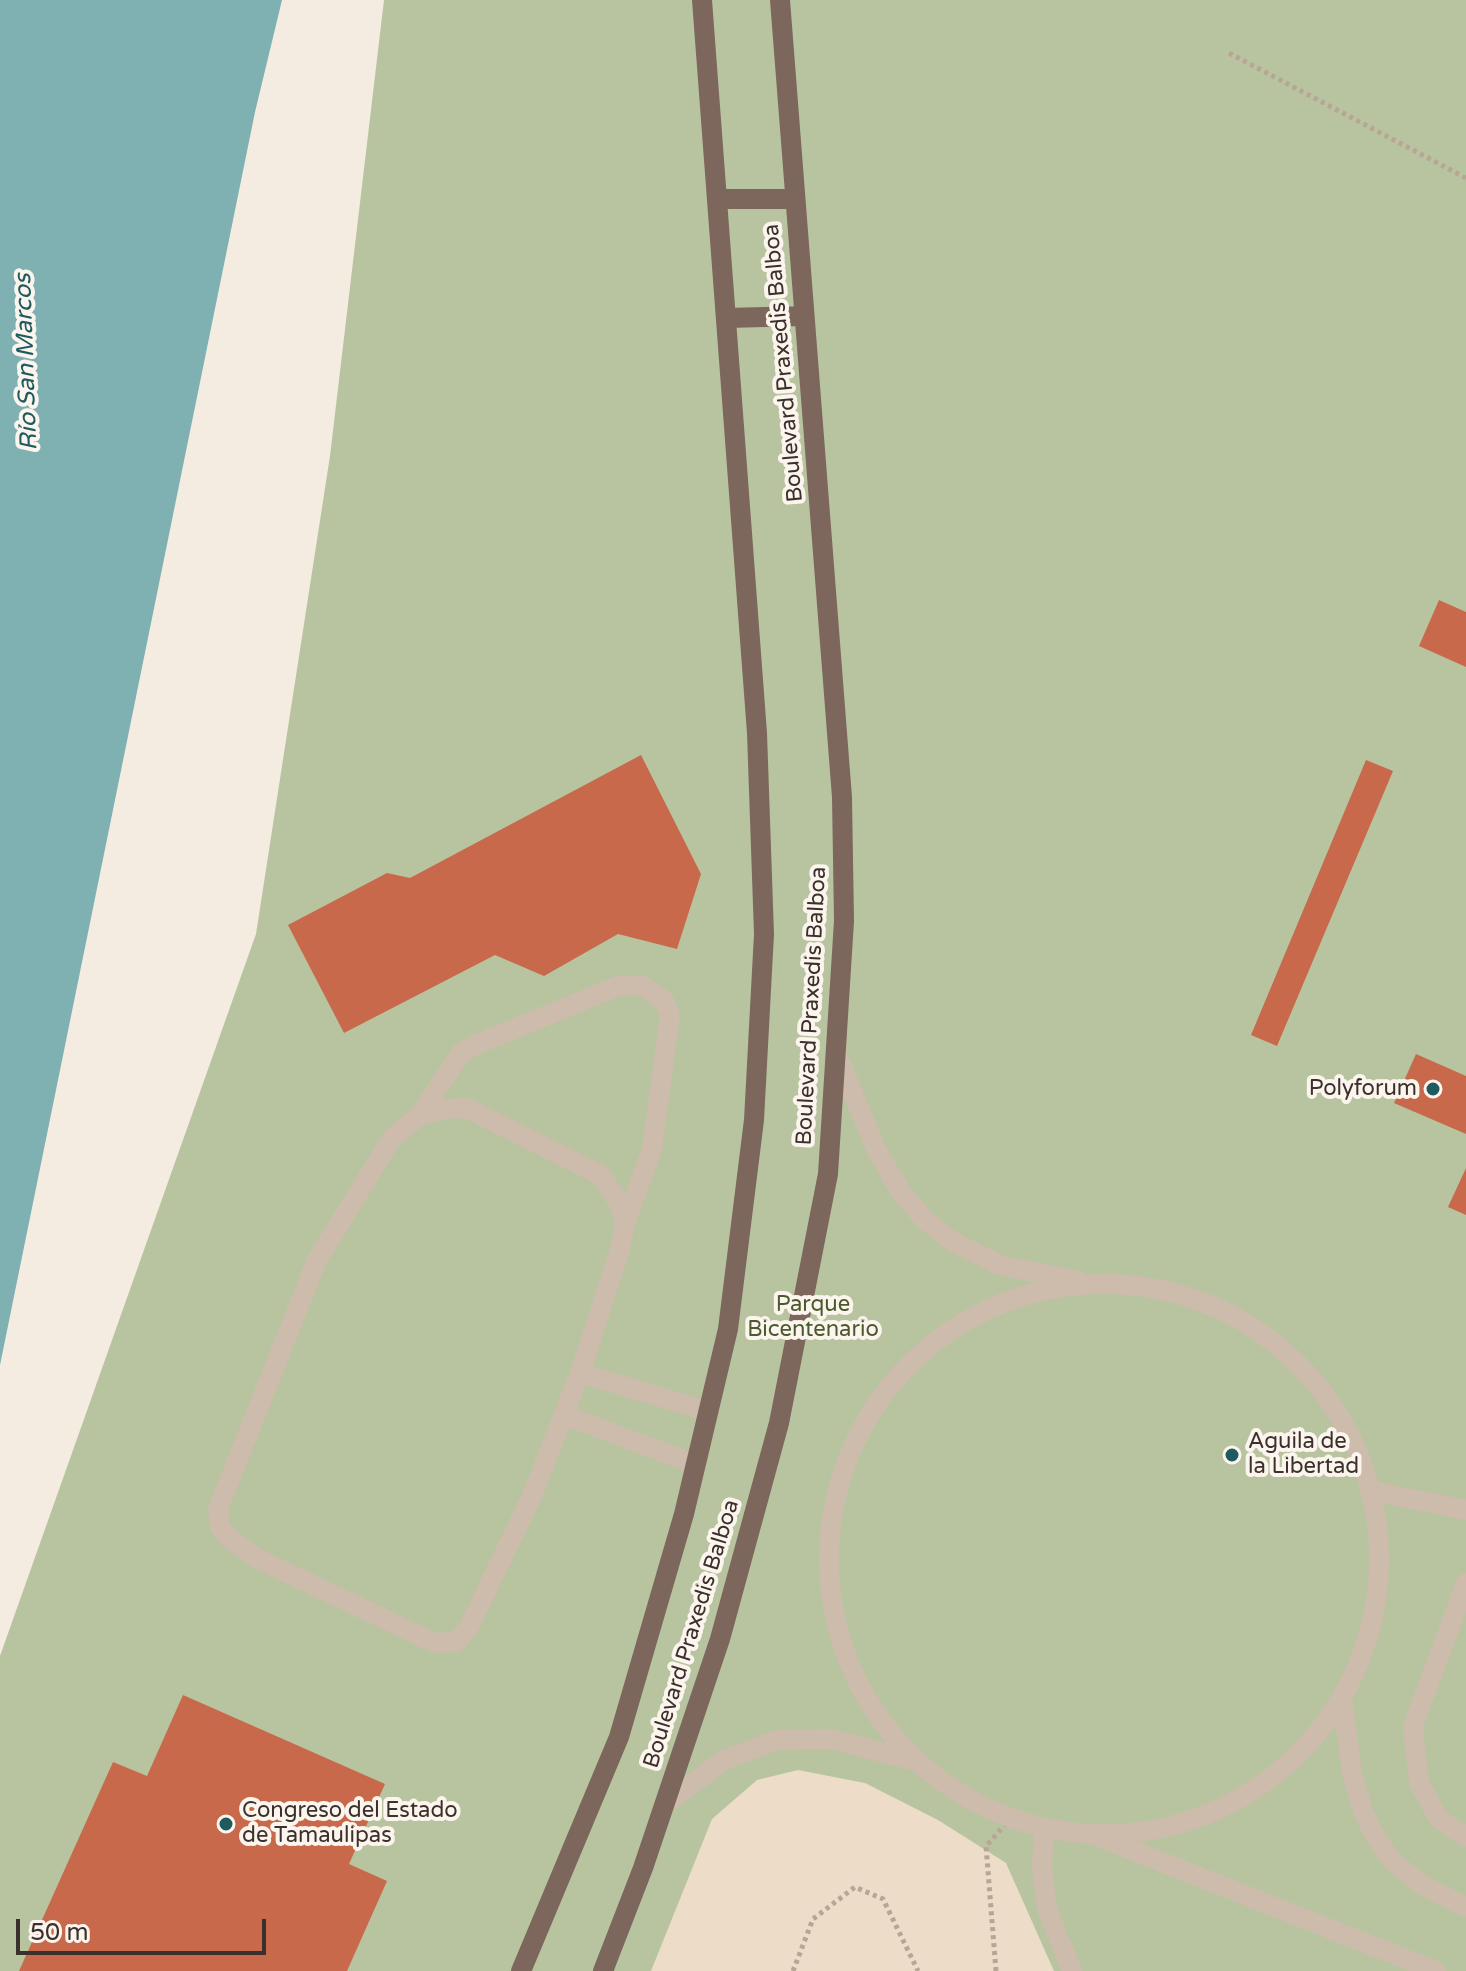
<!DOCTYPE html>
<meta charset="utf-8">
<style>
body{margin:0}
#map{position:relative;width:1466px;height:1971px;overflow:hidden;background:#f4ebe1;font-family:"Varela Round",sans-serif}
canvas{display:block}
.scale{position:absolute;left:16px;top:1919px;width:250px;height:36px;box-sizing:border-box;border:4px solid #3b302b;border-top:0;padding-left:10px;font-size:24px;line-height:28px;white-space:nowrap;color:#3b302b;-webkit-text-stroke:6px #fbf5ee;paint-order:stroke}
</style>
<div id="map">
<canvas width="1466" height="1971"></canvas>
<div class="scale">50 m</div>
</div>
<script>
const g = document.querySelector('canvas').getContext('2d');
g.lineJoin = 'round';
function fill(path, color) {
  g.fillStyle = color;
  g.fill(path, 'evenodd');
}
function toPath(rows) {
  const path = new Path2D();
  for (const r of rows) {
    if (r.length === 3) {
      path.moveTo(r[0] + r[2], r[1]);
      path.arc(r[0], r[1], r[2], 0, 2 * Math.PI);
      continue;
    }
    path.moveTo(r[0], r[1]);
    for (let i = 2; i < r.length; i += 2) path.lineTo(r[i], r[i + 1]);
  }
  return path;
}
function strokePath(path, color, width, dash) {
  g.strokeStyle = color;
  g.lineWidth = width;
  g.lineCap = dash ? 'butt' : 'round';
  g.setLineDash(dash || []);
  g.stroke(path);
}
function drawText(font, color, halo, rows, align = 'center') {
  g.font = font + ' "Varela Round",sans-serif';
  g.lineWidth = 8;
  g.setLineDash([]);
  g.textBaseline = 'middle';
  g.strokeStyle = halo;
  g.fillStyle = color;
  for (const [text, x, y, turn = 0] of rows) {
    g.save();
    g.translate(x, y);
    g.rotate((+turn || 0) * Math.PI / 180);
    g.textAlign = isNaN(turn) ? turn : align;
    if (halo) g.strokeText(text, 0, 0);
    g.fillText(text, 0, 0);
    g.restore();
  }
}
const green = toPath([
 [384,0,1466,0,1466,1971,0,1971,0,1656,256,934,330,456]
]);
const plaza = toPath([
 [798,1770,865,1783,938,1820,1006,1863,1054,1971,651,1971,712,1819,757,1780]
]);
const water = toPath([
 [0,0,282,0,255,112,0,1365]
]);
const building = toPath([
 [1439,600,1466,612,1466,667,1419,646],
 [641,755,701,874,677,949,618,934,544,976,495,955,344,1033,288,925,387,873,410,878],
 [1366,760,1393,771,1277,1046,1251,1035],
 [1416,1054,1466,1076,1466,1134,1394,1103],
 [1466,1168,1466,1215,1448,1207],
 [183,1695,385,1784,349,1864,387,1881,347,1971,19,1971,113,1762,147,1776]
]);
const path = toPath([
 [1229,53,1466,178],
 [793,1971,813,1919,855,1887,883,1899,918,1971],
 [996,1971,986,1846,1011,1818]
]);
const minor = toPath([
 [836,1052,877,1151,901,1192,925,1220,953,1242,1000,1265,1079,1281],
 [467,1108,601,1175,619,1203,625,1224,620,1249,580,1373,532,1496,468,1629,456,1642,435,1643,256,1558,227,1536,220,1527,218,1509,317,1260,392,1138,419,1116,445,1109,467,1108],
 [419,1116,461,1053,475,1045,620,985,643,986,664,1001,670,1015,652,1149,625,1224],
 [1104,1559,275],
 [580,1373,707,1411],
 [564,1415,695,1464],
 [1372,1491,1466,1510],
 [1466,1583,1413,1726,1419,1783,1439,1819,1466,1837],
 [1342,1697,1352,1774,1363,1811,1375,1836,1391,1860,1422,1885,1466,1907],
 [665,1804,724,1760,777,1740,831,1739,916,1761],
 [1044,1827,1042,1868,1047,1909,1072,1971],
 [1099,1837,1436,1971]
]);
const major = toPath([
 [717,199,795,199],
 [726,318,804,316],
 [521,1971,619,1737,684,1514,728,1329,754,1120,764,934,757,733,702,0],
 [603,1971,643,1868,720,1639,779,1423,828,1174,844,921,842,797,780,0]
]);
const markers = [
 [1433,1089,8,"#1f5a5e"],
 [1232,1455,8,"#1f5a5e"],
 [226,1824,8,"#1f5a5e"]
];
const streetNames = [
 ["Boulevard Praxedis Balboa",784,363,-95],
 ["Boulevard Praxedis Balboa",812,1006,-87],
 ["Boulevard Praxedis Balboa",692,1634,-73]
];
const poiNames = [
 ["Polyforum",1417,1089,"right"],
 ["Aguila de",1248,1442],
 ["la Libertad",1248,1467],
 ["Congreso del Estado",242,1811],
 ["de Tamaulipas",242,1836]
];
const parkNames = [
 ["Parque",813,1305],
 ["Bicentenario",813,1330]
];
const waterNames = [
 ["Río San Marcos",27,362,-92]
];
fill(green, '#b8c4a0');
fill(plaza, '#ecdcc8');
fill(water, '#7fb0b2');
fill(building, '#c8694b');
strokePath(path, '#b9a596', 5, [4, 4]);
strokePath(minor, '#cdbbac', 20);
strokePath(major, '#7d675c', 20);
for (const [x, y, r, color] of markers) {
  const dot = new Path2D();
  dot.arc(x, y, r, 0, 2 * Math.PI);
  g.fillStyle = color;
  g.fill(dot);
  strokePath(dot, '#fbf5ee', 3);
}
drawText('22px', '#3b302b', '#fbf5ee', streetNames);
drawText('22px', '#3b302b', '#fbf5ee', poiNames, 'left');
drawText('22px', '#4a5a2e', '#fbf5ee', parkNames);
drawText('italic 24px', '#1f5a5e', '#fbf5ee', waterNames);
</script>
